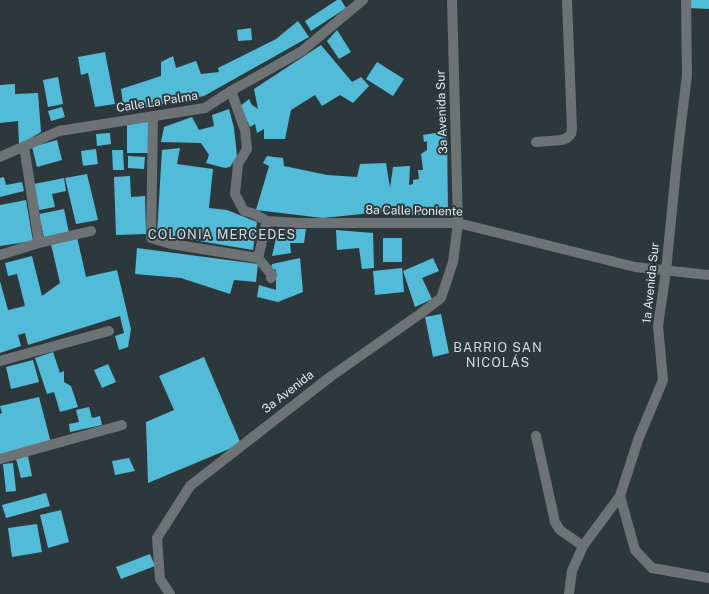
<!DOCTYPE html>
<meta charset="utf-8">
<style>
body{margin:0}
canvas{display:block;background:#2d383c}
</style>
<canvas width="709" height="594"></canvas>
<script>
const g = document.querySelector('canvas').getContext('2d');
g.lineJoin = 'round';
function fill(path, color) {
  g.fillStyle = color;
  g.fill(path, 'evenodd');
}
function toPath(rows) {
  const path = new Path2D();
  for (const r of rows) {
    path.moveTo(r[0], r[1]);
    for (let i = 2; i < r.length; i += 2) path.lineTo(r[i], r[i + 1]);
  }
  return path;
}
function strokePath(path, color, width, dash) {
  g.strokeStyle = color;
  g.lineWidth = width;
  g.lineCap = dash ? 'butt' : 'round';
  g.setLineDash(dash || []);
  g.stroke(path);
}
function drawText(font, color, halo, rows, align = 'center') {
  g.font = font + ' "Public Sans",sans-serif';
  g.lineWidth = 4;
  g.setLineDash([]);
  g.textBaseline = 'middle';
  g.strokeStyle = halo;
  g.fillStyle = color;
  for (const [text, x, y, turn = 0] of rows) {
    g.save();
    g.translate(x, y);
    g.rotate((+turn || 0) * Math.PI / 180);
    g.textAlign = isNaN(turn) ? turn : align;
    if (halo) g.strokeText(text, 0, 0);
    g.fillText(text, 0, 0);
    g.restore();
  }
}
const building = toPath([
 [337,0,341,0,346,8,311,31,305,21],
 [688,0,709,0,709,9,688,8],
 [298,21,309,37,204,96,124,112,121,89,161,76,161,62,173,56,176,68,196,61,201,74,219,72,218,68,276,39],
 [251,28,252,40,238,41,237,30],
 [337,30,351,52,339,59,327,41],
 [321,45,352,82,361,77,369,86,353,103,340,95,322,106,315,95,291,110,285,139,264,139,264,129,257,133,255,124,250,127,240,106,249,99,252,105,258,109,254,89],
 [105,52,115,104,95,107,88,73,81,75,78,57],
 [377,62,404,79,393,96,366,79],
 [58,77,63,104,48,107,43,80],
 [15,84,15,94,38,93,41,132,19,145,18,121,0,123,0,85],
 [62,107,65,117,51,121,48,111],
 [229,109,234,128,237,156,230,167,225,168,206,163,209,155,201,143,161,142,164,127,192,117,199,130,214,126,212,115],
 [127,122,148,122,148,153,127,153],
 [447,131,448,214,400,215,401,210,323,218,256,210,269,166,263,163,267,156,283,158,284,166,327,175,357,177,360,164,386,163,390,188,393,167,410,166,409,185,413,184,413,180,419,179,418,170,423,170,421,154,427,150,427,141,424,142,423,135],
 [110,133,111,144,97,146,96,134],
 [57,140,62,160,37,167,32,147],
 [180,148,177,164,213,169,209,208,227,210,257,222,253,250,157,234,162,150],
 [96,149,98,164,83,166,81,151],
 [112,150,123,150,124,170,113,170],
 [128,156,145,157,144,169,128,168],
 [87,174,98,220,76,224,65,178],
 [130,176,131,197,145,196,146,234,116,235,114,177],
 [4,177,6,185,22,182,24,191,0,197,0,178],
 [64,178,66,191,52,194,55,207,39,210,34,184],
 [26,200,33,241,0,246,0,205],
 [64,209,69,233,44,238,39,214],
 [278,229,306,229,304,243,290,243,291,253,272,256],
 [336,230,373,233,374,268,362,269,359,248,337,250],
 [77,237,86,277,117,270,131,329,128,347,119,350,115,336,124,333,120,316,28,345,25,333,18,335,21,346,0,353,0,281,8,310,25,306,17,274,8,276,5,263,32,256,42,296,60,283,51,244],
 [383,238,402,238,402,262,383,262],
 [137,248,258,264,256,282,234,280,230,294,181,278,135,274],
 [300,258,303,292,278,302,257,297,259,285,276,290,276,270,271,268,272,264],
 [433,258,439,271,422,278,432,299,415,307,403,271],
 [402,268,404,292,375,295,373,271],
 [441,314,449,353,433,357,425,317],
 [53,352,60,373,64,371,64,382,71,386,78,407,60,412,54,392,47,394,35,358],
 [204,357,241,444,148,483,146,422,174,410,159,376],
 [33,360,39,382,11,389,6,367],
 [108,364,116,382,102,388,94,370],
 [39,397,51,443,0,456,0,414,2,413,0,406],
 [89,407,92,418,100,416,102,425,70,432,69,424,79,422,76,410],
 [28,456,32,476,21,478,16,459],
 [129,458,135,471,115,475,112,461],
 [13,463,16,491,6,492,3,464],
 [46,493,50,506,6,518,2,505],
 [61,510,69,542,48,548,40,515],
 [37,524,42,552,12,557,8,528],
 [150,554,155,566,121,579,116,567]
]);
const minor = toPath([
 [686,0,687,75,678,149,666,271,658,326,663,380,638,440,620,496,635,550,652,568,709,578],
 [231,91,245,130,247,149,238,164,235,194,244,211,252,213,267,221,299,223,458,223,635,267,709,275],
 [153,117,151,238,171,244,258,258,272,275,271,278],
 [536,142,562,140,567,138,571,134,572,129,567,0],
 [24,146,39,243],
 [0,157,59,131,205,108,231,91,302,51,363,0],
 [0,255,39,243,91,231],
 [258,258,267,221],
 [0,361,109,331],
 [536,436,555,522,560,530,583,546],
 [0,459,122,425],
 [170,594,160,579,157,538,190,486,330,377,420,314,441,298,453,262,458,223,452,0],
 [569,594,572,571,583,546,620,496]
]);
const streetNames = [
 ["Calle La Palma",157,102,-9],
 ["3a Avenida Sur",442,112,-92],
 ["8a Calle Poniente",414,211,1],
 ["1a Avenida Sur",651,283,-84],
 ["3a Avenida",288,392,-38]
];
const neighbourhoodNames = [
 ["COLONIA MERCEDES",222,235],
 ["BARRIO SAN",498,348],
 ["NICOLÁS",498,363]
];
fill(building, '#51bbd8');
strokePath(minor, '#6d7374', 10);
drawText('12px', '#e4ebed', '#2d383c', streetNames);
g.letterSpacing = '1px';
drawText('13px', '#cedde1', '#2d383c', neighbourhoodNames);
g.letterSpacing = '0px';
</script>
